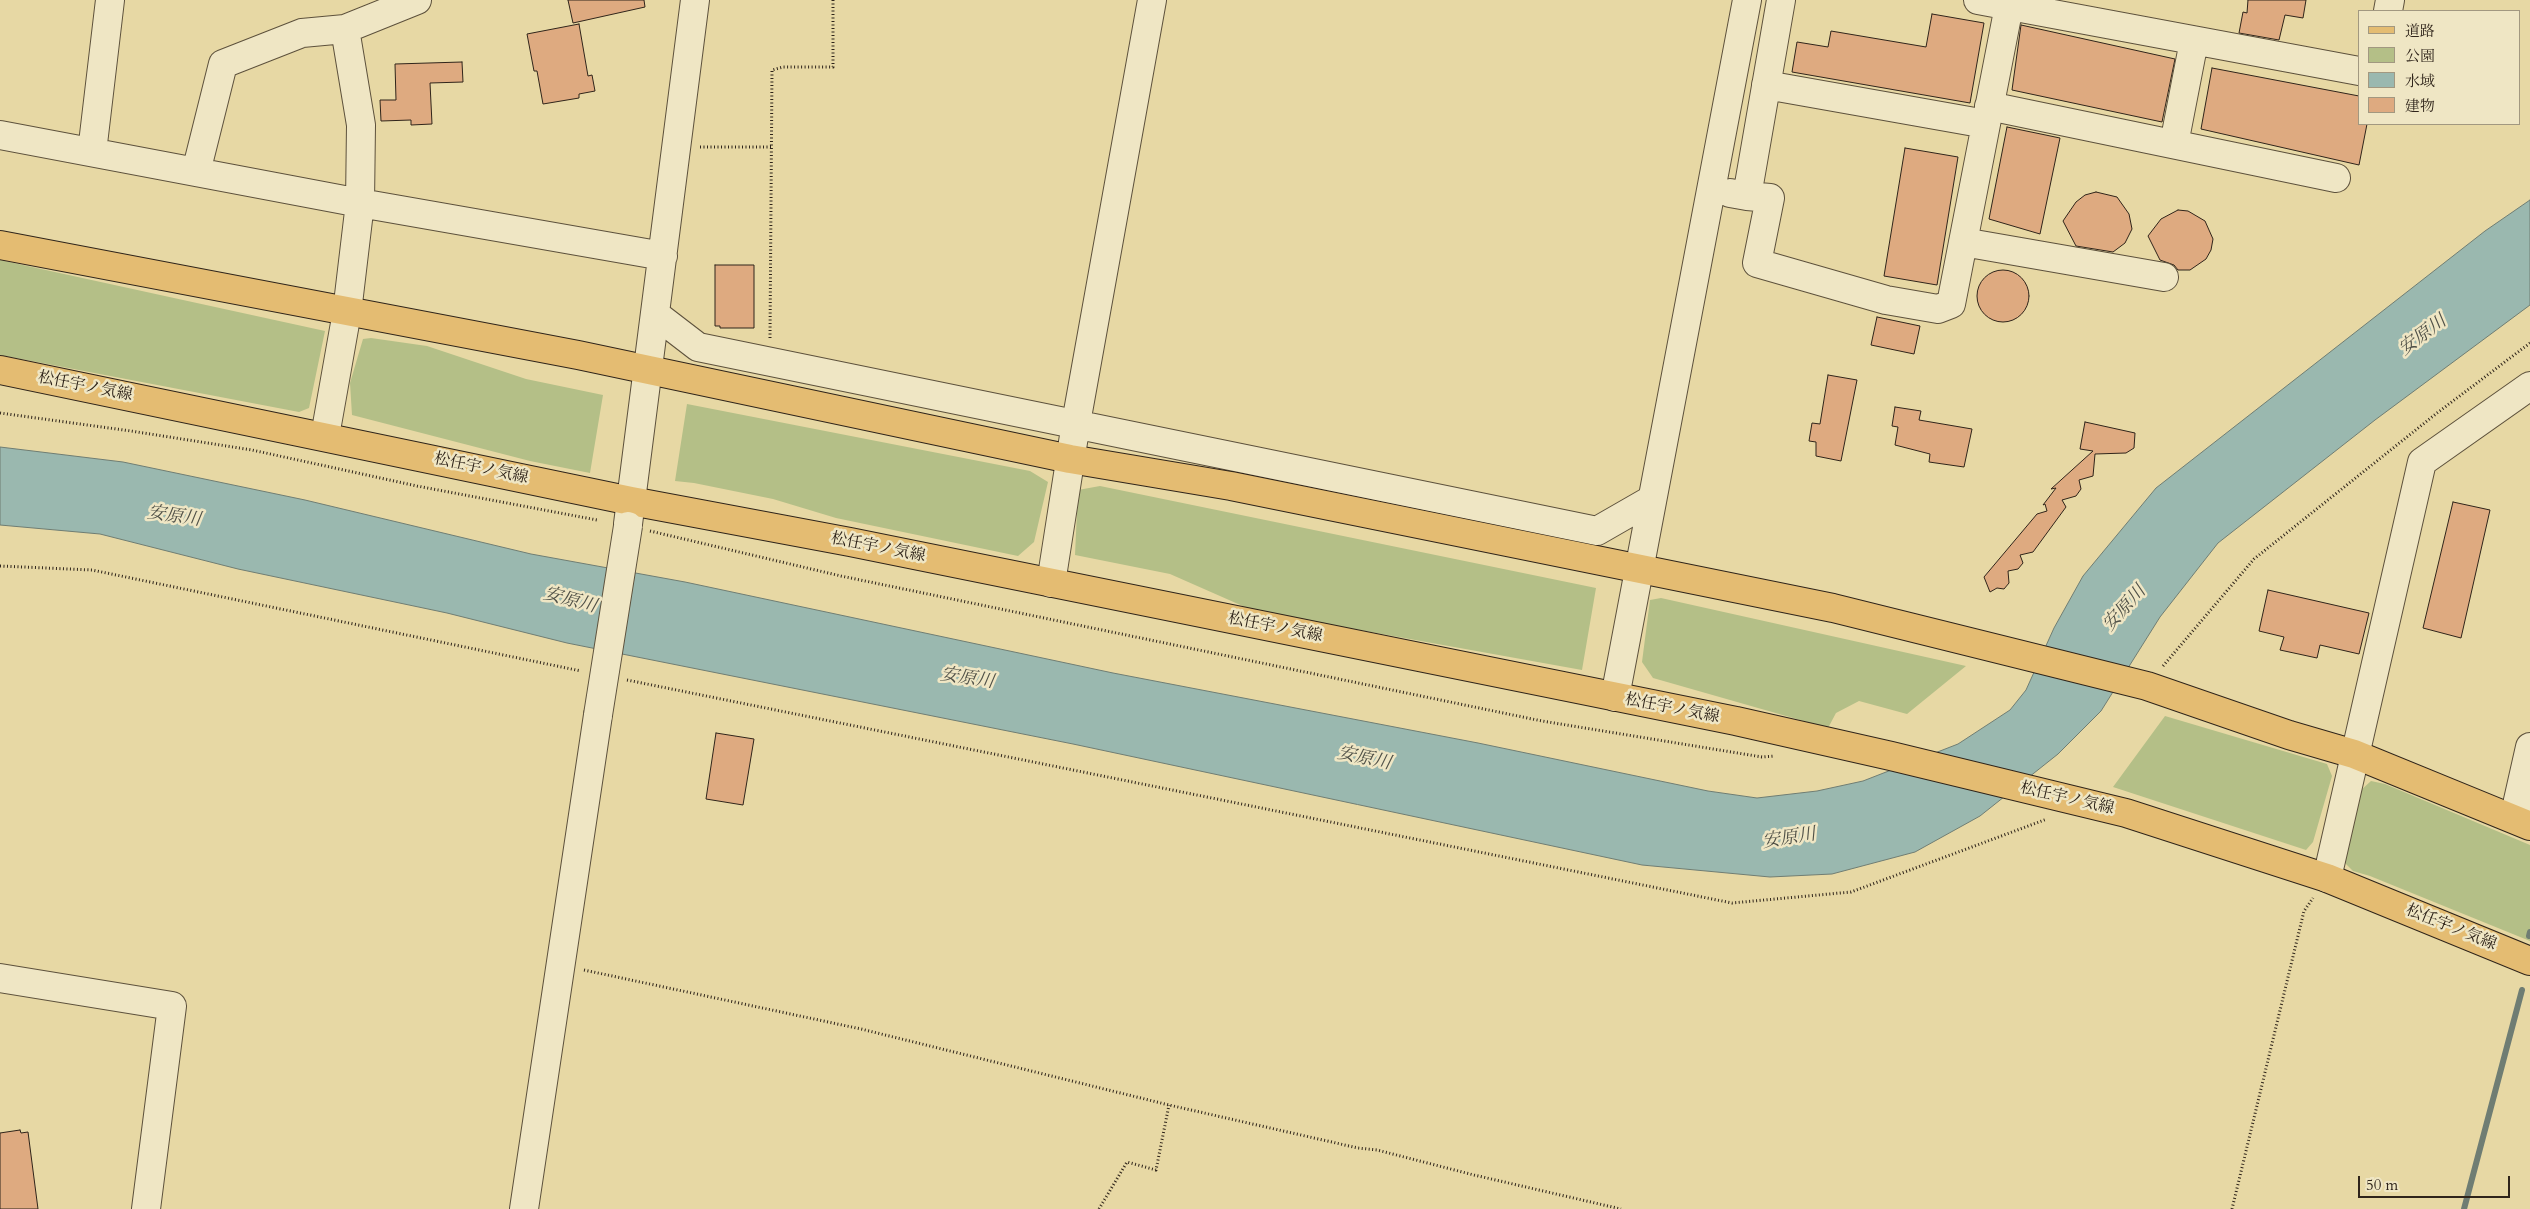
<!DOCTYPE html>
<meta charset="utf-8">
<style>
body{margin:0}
#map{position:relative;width:2530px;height:1209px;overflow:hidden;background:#e7d8a4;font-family:Cardo,"Noto Serif JP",serif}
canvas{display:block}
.legend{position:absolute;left:2358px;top:10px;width:162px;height:115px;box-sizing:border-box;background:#efe6c4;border:1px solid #a29880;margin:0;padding:6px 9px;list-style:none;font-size:15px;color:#2f241a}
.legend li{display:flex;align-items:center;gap:10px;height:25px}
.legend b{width:25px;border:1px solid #a29880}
.scale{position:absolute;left:2358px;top:1176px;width:152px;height:22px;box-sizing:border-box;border:2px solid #2f241a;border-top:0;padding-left:6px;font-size:15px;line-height:18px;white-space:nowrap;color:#2f241a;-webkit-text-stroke:4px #efe6c4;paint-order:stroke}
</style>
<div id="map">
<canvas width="2530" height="1209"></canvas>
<ul class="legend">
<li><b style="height:6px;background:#e4bc72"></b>道路</li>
<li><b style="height:14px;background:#b4bf87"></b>公園</li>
<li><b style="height:14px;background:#9ab8af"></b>水域</li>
<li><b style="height:14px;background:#deaa80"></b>建物</li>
</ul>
<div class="scale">50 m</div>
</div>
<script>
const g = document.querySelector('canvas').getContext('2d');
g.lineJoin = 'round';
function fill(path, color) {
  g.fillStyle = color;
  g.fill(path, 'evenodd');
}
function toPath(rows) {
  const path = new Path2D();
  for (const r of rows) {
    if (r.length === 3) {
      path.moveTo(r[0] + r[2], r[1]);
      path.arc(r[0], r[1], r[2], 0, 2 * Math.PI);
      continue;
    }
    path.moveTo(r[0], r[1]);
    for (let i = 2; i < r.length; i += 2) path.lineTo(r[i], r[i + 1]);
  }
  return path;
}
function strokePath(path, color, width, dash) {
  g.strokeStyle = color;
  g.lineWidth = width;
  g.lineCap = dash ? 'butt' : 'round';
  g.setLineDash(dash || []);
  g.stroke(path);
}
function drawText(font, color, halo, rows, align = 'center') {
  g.font = font + ' Cardo,"Noto Serif JP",serif';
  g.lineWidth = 5;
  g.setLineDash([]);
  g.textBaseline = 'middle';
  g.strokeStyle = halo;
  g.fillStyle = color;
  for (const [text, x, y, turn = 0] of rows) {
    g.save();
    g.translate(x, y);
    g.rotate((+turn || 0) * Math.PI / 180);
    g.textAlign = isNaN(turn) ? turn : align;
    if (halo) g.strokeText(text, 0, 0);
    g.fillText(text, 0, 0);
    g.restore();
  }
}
const green = toPath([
 [0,260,325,331,309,408,299,412,0,355],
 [371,338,427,346,526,379,603,395,590,473,530,461,352,415,350,383,363,339],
 [687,404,1030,471,1048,482,1034,542,1018,556,836,518,773,499,694,483,675,481],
 [1100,486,1596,588,1582,670,1254,611,1170,574,1075,555,1078,490],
 [1661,598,1966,666,1907,714,1859,701,1836,713,1828,728,1653,678,1642,662,1650,600],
 [2165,716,2327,764,2332,776,2313,842,2306,850,2113,787],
 [2371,781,2385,784,2530,845,2530,941,2370,876,2353,871,2344,862,2360,791]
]);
const water = toPath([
 [2530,200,2530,305,2375,420,2218,543,2160,617,2101,711,2058,754,1980,816,1915,852,1832,874,1770,877,1642,865,1073,744,567,643,447,613,238,569,100,534,0,525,0,447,123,462,305,500,531,554,685,582,1113,673,1478,743,1708,791,1757,798,1817,791,1863,781,1958,744,2010,710,2026,690,2054,628,2083,576,2156,488,2485,231,2530,200]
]);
const stream = toPath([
 [2529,936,2530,932],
 [2464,1209,2522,990]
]);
const building = toPath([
 [568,0,644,0,645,7,573,23,568,0],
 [2248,0,2306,0,2303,18,2285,15,2279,40,2239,33,2243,12,2247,13,2248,0],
 [1932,14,1984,23,1970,103,1792,72,1797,42,1828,47,1831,31,1926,47,1932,14],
 [579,24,588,76,592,75,595,91,579,94,579,98,543,104,537,71,534,71,527,34,579,24],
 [2021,25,2175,59,2162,122,2012,90,2021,25],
 [462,62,463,82,430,83,432,124,411,125,411,120,381,121,380,100,396,100,395,64,462,62],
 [2212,68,2359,96,2359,124,2367,124,2359,165,2201,129,2212,68],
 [2007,127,2060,138,2040,234,1989,219,2007,127],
 [1905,148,1958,157,1937,285,1884,276,1905,148],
 [2096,192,2117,197,2129,214,2132,229,2125,243,2113,252,2076,246,2063,221,2076,202,2085,195,2096,192],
 [2178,210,2188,211,2205,221,2213,239,2211,250,2206,259,2190,270,2178,270,2174,265,2160,260,2148,236,2161,219,2178,210],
 [715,265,754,265,754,328,720,328,720,326,715,326,715,265],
 [2003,296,26],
 [1877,317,1920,326,1914,354,1871,345,1877,317],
 [1828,375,1857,380,1841,461,1816,456,1816,442,1809,441,1812,423,1820,424,1828,375],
 [1895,407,1921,411,1919,420,1972,429,1964,467,1929,462,1930,454,1895,445,1898,427,1892,426,1895,407],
 [2085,422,2135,433,2134,448,2126,453,2095,454,2093,476,2079,480,2081,489,2076,496,2062,500,2066,507,2033,552,2020,555,2023,563,2018,569,2008,571,2009,583,2004,589,1997,588,1990,592,1984,577,2037,514,2047,511,2045,504,2043,505,2056,488,2051,489,2093,451,2080,449,2085,422],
 [2453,502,2490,510,2461,638,2423,628,2453,502],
 [2268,590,2369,613,2359,654,2320,645,2317,658,2280,650,2284,637,2259,631,2268,590],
 [716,733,754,739,743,805,706,799,716,733],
 [20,1130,21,1133,28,1132,38,1209,0,1209,0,1133,20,1130]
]);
const path = toPath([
 [700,147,771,147],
 [770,338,772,70,783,67,833,67,833,0],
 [0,413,131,431,252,450,417,486,597,520],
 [650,531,841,576,1542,721,1762,757,1775,756],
 [0,566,92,570,581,671],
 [2163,666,2254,559,2437,413,2530,343],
 [627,680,1732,903,1851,892,2047,819],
 [584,970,861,1029,1169,1105,1358,1148,1377,1150,1474,1175,1621,1209],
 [1099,1209,1127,1162,1156,1170,1169,1105],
 [2232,1209,2304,911,2313,898]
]);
const minor = toPath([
 [1978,0,2359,71],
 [2388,11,2390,0],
 [1766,85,1986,124],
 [1989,106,2336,178],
 [0,135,360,203,663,256],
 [2174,144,2194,41],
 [92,152,110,0],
 [196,172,223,64,302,33,345,29],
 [1730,193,1747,196,1781,0],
 [1747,196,1770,198,1757,263,1886,300,1938,309,1951,304,2009,6],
 [1963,242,2164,277],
 [655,314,698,347,1597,531,1651,500],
 [325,436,347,312,360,203,361,125,345,29,417,0],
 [628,524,695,0],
 [1051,583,1076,423,1152,0],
 [1615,697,1747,0],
 [2514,818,2530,747],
 [2327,878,2422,462,2530,386],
 [0,978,172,1006,146,1209],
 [524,1209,598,715]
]);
const major = toPath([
 [0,245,578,355,1070,459,1231,486,1833,608,2147,686,2289,735,2354,754,2530,826],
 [0,370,631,501,850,542,1736,721,1891,756,2126,813,2327,878,2530,961]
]);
const minorBridge = toPath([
 [598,715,628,526]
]);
const streetNames = [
 ["松任宇ノ気線",85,387,11],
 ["松任宇ノ気線",481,469,12],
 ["松任宇ノ気線",878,548,11],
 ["松任宇ノ気線",1275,628,11],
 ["松任宇ノ気線",1672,709,11],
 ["松任宇ノ気線",2067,799,13],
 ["松任宇ノ気線",2451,928,22]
];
const waterNames = [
 ["安原川",2423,336,-37],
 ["安原川",174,517,8],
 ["安原川",570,601,15],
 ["安原川",2125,609,-48],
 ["安原川",967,679,9],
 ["安原川",1364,759,12],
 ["安原川",1789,839,-9]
];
fill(green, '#b4bf87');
fill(water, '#9ab8af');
strokePath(water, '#6f7d73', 1);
strokePath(stream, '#6f7d73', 6);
fill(building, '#deaa80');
strokePath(building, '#2f241a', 1);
strokePath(minor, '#5d513c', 30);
strokePath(major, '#2f241a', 30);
strokePath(path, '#2f241a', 3, [1, 2.5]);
strokePath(minor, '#efe6c4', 28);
strokePath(major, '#e4bc72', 28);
strokePath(minorBridge, '#5d513c', 30, []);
strokePath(minorBridge, '#efe6c4', 28);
drawText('16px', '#2f241a', '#efe6c4', streetNames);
drawText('italic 18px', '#4f5047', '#efe6c4', waterNames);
</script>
